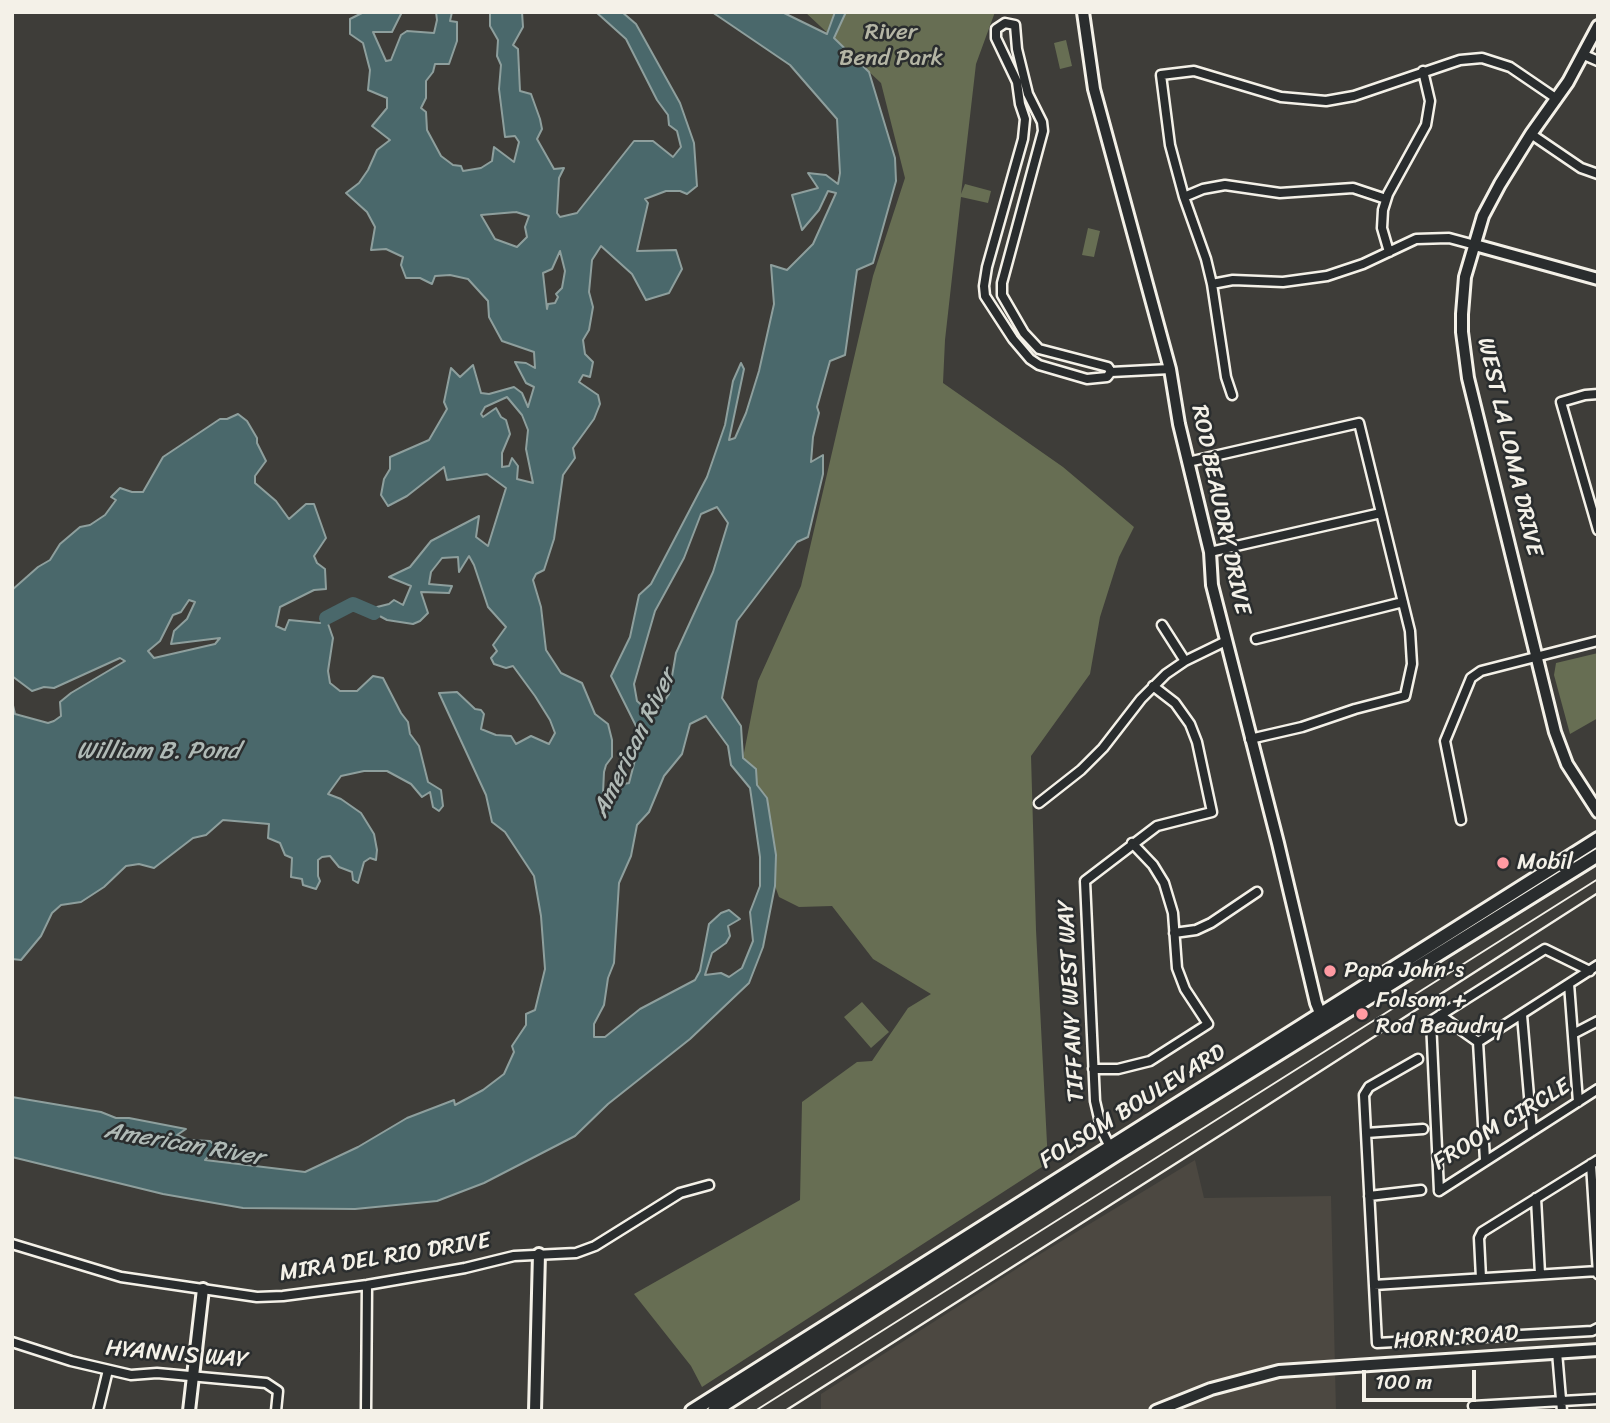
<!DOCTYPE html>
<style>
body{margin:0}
#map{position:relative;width:1610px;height:1423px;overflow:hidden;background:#3e3d39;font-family:Sriracha,sans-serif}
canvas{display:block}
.frame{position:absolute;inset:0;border:14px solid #f4f1e8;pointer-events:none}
.scale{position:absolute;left:1362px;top:1370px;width:114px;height:32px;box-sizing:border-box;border:4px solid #f4f1e8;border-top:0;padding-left:9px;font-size:21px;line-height:24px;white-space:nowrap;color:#f4f1e8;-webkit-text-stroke:5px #2a2d2e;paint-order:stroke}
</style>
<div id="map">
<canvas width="1610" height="1423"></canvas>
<div class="frame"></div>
<div class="scale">100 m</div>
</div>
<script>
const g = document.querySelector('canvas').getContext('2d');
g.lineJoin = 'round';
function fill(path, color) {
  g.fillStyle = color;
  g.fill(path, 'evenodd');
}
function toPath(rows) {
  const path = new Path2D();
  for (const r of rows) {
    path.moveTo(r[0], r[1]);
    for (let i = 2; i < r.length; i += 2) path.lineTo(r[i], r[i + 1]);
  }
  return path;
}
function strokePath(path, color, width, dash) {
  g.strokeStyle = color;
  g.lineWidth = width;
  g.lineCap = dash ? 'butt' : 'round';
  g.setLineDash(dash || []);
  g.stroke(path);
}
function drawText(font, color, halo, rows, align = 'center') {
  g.font = font + ' Sriracha,sans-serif';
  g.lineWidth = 5;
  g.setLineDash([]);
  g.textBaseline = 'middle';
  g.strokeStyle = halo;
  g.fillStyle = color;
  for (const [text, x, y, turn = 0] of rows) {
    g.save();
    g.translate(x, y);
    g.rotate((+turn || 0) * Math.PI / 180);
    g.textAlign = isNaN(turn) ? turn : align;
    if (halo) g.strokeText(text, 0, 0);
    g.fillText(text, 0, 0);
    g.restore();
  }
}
const built = toPath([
 [1195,1160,1204,1198,1331,1196,1336,1411,821,1411,821,1394,1032,1259]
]);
const green = toPath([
 [805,12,995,12,976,64,961,194,965,184,991,191,988,203,961,197,945,340,943,383,1063,467,1134,527,1119,557,1100,617,1090,674,1031,756,1036,930,1048,1163,702,1387,691,1366,634,1294,800,1200,802,1102,857,1062,872,1061,908,1008,931,994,873,959,832,906,799,907,779,897,775,886,776,854,767,798,757,785,756,769,743,758,758,681,801,586,873,276,905,178,881,83],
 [1066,40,1072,66,1060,69,1054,43],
 [1088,228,1100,231,1094,257,1082,255],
 [1598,653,1598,718,1570,734,1554,675,1556,663],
 [862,1002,889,1032,871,1048,844,1017]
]);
const water = toPath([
 [364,12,402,12,392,32,373,32,386,61,391,60,401,35,407,31,434,33,437,20,436,12,452,12,450,21,457,22,457,41,449,64,435,64,433,72,426,81,426,98,421,108,426,112,427,130,441,156,453,165,461,166,463,171,481,168,492,161,494,147,514,162,519,142,515,136,505,137,499,89,501,65,497,56,498,40,490,26,490,12,522,12,523,27,513,45,518,49,520,91,531,94,540,119,542,129,537,139,554,169,564,168,559,178,557,213,560,217,577,213,634,141,653,141,673,157,681,147,677,131,669,125,668,115,657,100,626,39,596,12,622,12,636,24,680,103,694,143,697,186,687,194,680,191,666,191,645,199,648,203,637,251,676,250,682,269,669,293,646,300,632,274,601,246,592,260,589,292,593,307,589,330,583,340,585,354,593,362,590,377,583,375,579,382,598,395,600,404,594,419,573,448,575,458,563,475,554,539,544,570,536,574,533,580,541,607,546,650,561,673,582,683,595,714,608,724,612,740,612,757,606,765,604,772,603,793,621,789,624,784,629,783,635,760,636,726,611,676,630,637,639,595,651,584,707,477,725,425,733,381,741,363,744,369,729,440,735,438,746,413,759,371,774,304,771,265,787,270,813,244,836,193,828,191,819,210,802,230,792,195,818,188,808,173,826,175,838,184,840,173,837,119,790,65,712,12,782,12,827,34,835,12,846,12,834,38,869,72,895,158,896,181,873,263,857,270,845,355,830,361,817,407,819,413,813,437,811,462,823,455,823,474,808,537,797,542,737,621,722,698,741,726,743,758,756,769,757,785,767,798,776,855,775,886,763,947,749,983,690,1039,608,1104,575,1136,484,1183,437,1201,355,1209,243,1208,163,1194,12,1157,12,1097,101,1112,116,1118,129,1118,186,1129,177,1135,189,1140,210,1141,223,1153,208,1157,205,1160,305,1172,358,1147,407,1118,454,1100,455,1105,483,1090,504,1074,514,1052,512,1046,526,1025,526,1014,535,1010,545,969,541,916,534,876,505,832,492,822,486,795,439,693,457,692,475,709,481,710,484,714,481,729,496,735,511,736,516,744,531,736,549,744,555,733,550,720,535,696,513,666,506,668,494,664,491,658,497,651,493,645,506,627,488,607,474,565,469,556,459,572,458,557,442,558,431,572,429,584,452,586,449,593,421,592,428,613,420,621,413,624,387,620,374,613,377,607,389,604,394,600,403,605,411,586,389,577,410,567,431,541,479,516,476,537,488,546,506,488,487,474,447,480,444,467,407,496,388,506,381,495,384,479,390,469,390,457,429,440,447,409,444,402,451,368,460,377,473,365,481,393,489,394,514,387,522,393,528,407,534,387,526,383,515,362,526,363,535,368,534,352,502,341,489,317,488,301,468,279,450,275,435,276,432,284,420,278,406,278,401,265,403,257,386,249,371,250,375,227,367,212,346,193,359,183,368,170,377,150,390,140,372,126,387,108,387,98,368,90,370,70,363,43,350,34,350,19,364,12],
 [516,212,529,216,525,227,527,237,517,247,495,239,481,215,516,212],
 [560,251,565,271,562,288,556,294,558,297,555,303,548,304,547,309,543,273,552,269,560,251],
 [507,397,522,415,528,430,526,449,533,483,517,479,518,466,512,458,509,466,502,467,502,453,510,434,506,420,501,417,496,408,483,417,481,414,485,407,507,397],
 [717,507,728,523,713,572,676,653,669,694,654,716,637,701,634,684,655,611,684,558,701,514,717,507],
 [706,716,728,746,731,765,750,788,760,857,760,886,750,912,753,941,742,968,729,977,721,973,705,975,712,953,726,943,730,936,728,926,740,919,729,910,721,913,709,924,700,971,695,980,640,1009,605,1037,594,1037,594,1024,604,1005,608,978,614,963,619,883,631,856,637,825,649,812,664,776,682,754,690,724,706,716],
 [238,414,247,421,257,438,257,443,266,461,255,476,255,483,276,501,289,519,306,504,314,504,326,538,314,556,317,563,325,569,326,589,314,590,280,607,276,626,285,630,289,620,320,623,326,618,333,638,328,671,330,683,340,691,357,691,373,676,383,678,401,713,408,722,410,734,419,746,428,782,441,790,443,806,439,811,433,807,430,792,422,797,411,784,387,771,364,771,341,776,328,794,341,799,361,813,374,834,377,850,376,860,370,858,364,862,358,883,353,880,352,872,339,867,330,856,322,857,318,860,318,876,320,881,316,889,303,885,302,879,291,877,292,858,285,855,280,843,268,838,269,824,223,820,206,835,193,838,154,868,139,864,126,866,104,887,81,902,61,905,52,913,41,936,21,960,12,959,12,701,15,714,48,723,54,721,61,716,60,702,71,693,125,661,120,658,54,688,44,687,32,691,12,676,12,590,38,567,50,560,60,544,80,527,90,525,105,515,116,500,111,497,120,488,132,492,143,492,163,457,220,419,227,419,238,414],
 [189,600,195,602,187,619,174,631,171,644,220,638,215,644,154,658,148,651,160,641,173,615,181,612,189,600]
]);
const river = toPath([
 [326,618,353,604,374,613]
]);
const minor = toPath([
 [1584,55,1598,61],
 [1531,134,1581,168,1598,174],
 [1184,197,1203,189,1225,185,1280,193,1353,188,1386,199],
 [1389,252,1382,228,1383,210,1388,194,1426,125,1430,101,1423,71],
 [1212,284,1233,280,1283,282,1327,276,1363,264,1416,239,1449,238,1475,245],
 [1111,372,1108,367,1039,349,1024,333,1002,295,1002,283,1043,131,1042,122,1028,94,1017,49,1015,25,1005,23,996,29,996,38,1017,82,1020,104,1025,119,1023,139,987,267,984,286,985,296,1013,339,1030,359,1039,365,1087,379,1107,377,1111,372,1170,369],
 [1598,394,1585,395,1561,402,1598,530],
 [1232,395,1226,377,1212,284,1206,259,1184,197,1170,145,1161,75,1194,71,1281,97,1326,101,1354,96,1460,60,1482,58,1510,67,1557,99],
 [1188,462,1359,423,1410,631,1412,664,1405,696,1355,709,1302,727,1250,739],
 [1210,552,1381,513],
 [1162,625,1185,661],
 [1256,639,1403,602],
 [1039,803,1081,770,1103,748,1141,699,1166,674,1185,661,1226,641],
 [1461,820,1445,741,1471,678,1481,671,1598,641],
 [1174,933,1196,930,1211,923,1257,892],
 [1569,984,1578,1102],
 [1440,1015,1478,1042,1598,965],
 [1522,1015,1532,1131],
 [1573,1034,1598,1021],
 [1478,1042,1485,1160],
 [1418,1059,1369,1087,1364,1095,1377,1343,1592,1331,1598,1328],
 [1093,1069,1118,1069,1150,1061,1208,1024,1185,989,1177,968,1173,913,1164,883,1153,865,1132,843],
 [1366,1133,1423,1129],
 [1111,1149,1102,1131,1095,1101,1085,881,1157,826,1212,812,1197,742,1190,724,1175,703,1153,686],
 [1591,1164,1598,1274],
 [1439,1191,1431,1021,1545,949,1590,971],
 [1439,1191,1598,1089],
 [1369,1196,1421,1190],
 [1536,1198,1540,1274],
 [12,1244,121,1277,257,1297,283,1296,367,1285,465,1268,514,1256,576,1253,595,1246,680,1193,709,1185],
 [1481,1278,1479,1238,1482,1232,1598,1160],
 [1374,1285,1598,1271],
 [12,1342,71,1361,131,1375,157,1373,266,1383,278,1391,276,1411],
 [1557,1352,1562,1411],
 [1473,1406,1598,1399],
 [98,1411,108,1370],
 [366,1411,367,1285]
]);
const tertiary = toPath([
 [1083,12,1094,89,1170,369,1179,424,1210,552,1212,585,1278,843,1316,1003,1323,1020],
 [1598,26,1568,82,1531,134,1500,184,1483,216,1465,277,1462,314,1462,332,1468,378,1555,732,1567,764,1598,812],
 [1475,245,1598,279],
 [189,1411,203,1289],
 [535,1411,539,1254],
 [1156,1411,1211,1389,1279,1371,1598,1350]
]);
const secondary = toPath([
 [692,1411,1598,839],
 [714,1411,1115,1155,1598,855]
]);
const tram = toPath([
 [755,1411,1598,879]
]);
const rail = toPath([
 [785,1411,1243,1121,1598,893]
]);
const markers = [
 [1503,863,7,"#ff9aa2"],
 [1330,971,7,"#ff9aa2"],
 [1362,1014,7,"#ff9aa2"]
];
const parkNames = [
 ["River",891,33],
 ["Bend Park",891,59]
];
const streetNames = [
 ["WEST LA LOMA DRIVE",1509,447,77],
 ["ROD BEAUDRY DRIVE",1220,510,78],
 ["TIFFANY WEST WAY",1072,1001,-93],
 ["FOLSOM BOULEVARD",1133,1107,-32],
 ["FROOM CIRCLE",1502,1125,-31],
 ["MIRA DEL RIO DRIVE",385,1258,-9],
 ["HORN ROAD",1456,1338,-4],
 ["HYANNIS WAY",177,1355,5]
];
const poiNames = [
 ["Mobil",1517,863],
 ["Papa John's",1344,971],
 ["Folsom +",1376,1001],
 ["Rod Beaudry",1376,1027]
];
const waterNames = [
 ["American River",635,744,-64],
 ["William B. Pond",158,752],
 ["American River",184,1145,10]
];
fill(built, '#4c4841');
fill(green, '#676e53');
fill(water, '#4a686b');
strokePath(water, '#8e9f9d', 2);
strokePath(river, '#4a686b', 14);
strokePath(minor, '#f4f1e8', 13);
strokePath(tertiary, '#f4f1e8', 16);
strokePath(secondary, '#f4f1e8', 18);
strokePath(minor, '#2a2d2e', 8);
strokePath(tertiary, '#2a2d2e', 10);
strokePath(secondary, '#2a2d2e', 12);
strokePath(tram, '#f4f1e8', 2);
strokePath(rail, '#f4f1e8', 2.5);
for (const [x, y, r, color] of markers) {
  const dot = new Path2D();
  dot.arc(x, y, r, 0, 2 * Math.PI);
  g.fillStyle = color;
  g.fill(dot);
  strokePath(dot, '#2a2d2e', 2.5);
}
drawText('23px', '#b5b6a5', '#2a2d2e', parkNames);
drawText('23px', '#f4f1e8', '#2a2d2e', streetNames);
drawText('23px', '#f4f1e8', '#2a2d2e', poiNames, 'left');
drawText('italic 24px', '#b0bab6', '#2a2d2e', waterNames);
</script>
